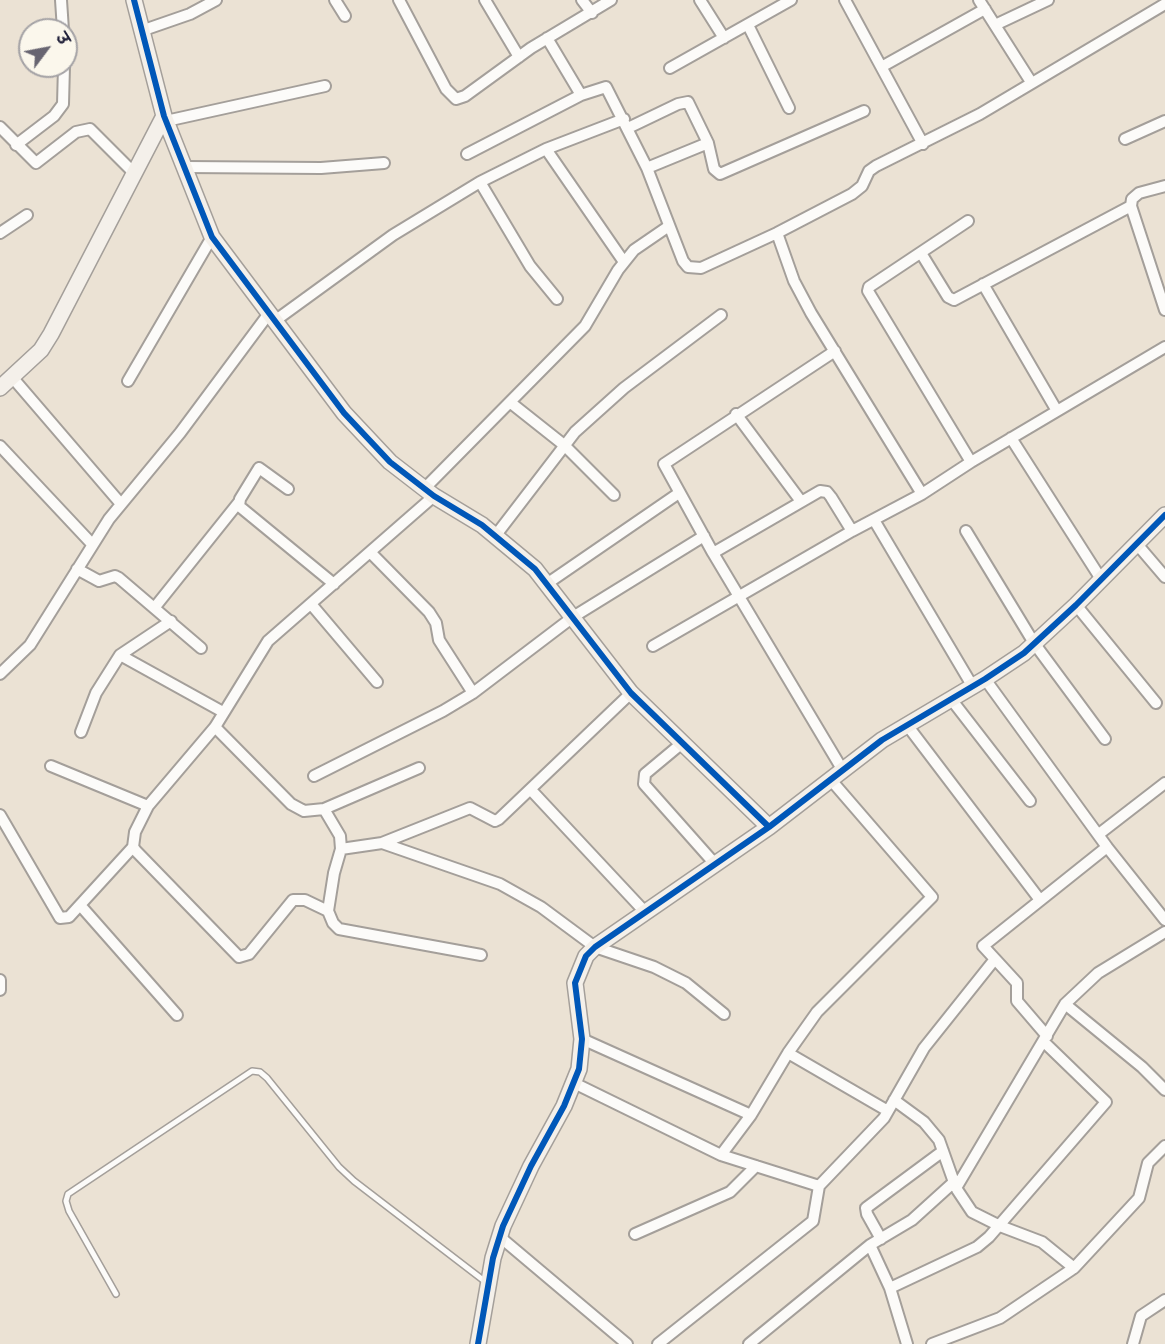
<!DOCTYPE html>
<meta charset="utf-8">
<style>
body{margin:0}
#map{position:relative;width:1165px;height:1344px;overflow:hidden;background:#ebe2d4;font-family:"Indie Flower","Playpen Sans Deva",sans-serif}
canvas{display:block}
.north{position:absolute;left:18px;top:18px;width:60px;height:60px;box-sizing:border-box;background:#fbf7ec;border:2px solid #a4a2a5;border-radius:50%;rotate:58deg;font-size:16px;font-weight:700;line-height:24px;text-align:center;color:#22223b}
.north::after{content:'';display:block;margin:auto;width:21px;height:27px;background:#686571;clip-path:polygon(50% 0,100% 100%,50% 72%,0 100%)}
</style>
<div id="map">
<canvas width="1165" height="1344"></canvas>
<div class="north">उ</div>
</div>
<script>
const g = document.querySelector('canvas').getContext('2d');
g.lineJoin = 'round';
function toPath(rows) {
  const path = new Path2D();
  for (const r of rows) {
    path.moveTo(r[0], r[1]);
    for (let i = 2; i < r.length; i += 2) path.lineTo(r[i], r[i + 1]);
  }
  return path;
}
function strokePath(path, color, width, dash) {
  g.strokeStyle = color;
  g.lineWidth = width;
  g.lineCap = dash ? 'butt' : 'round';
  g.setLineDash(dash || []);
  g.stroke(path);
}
const lane = toPath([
 [116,1294,69,1211,66,1201,68,1194,252,1071,260,1072,267,1078,339,1167,354,1181,487,1283]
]);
const street = toPath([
 [61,0,63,30],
 [335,0,345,16],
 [399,0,446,89,456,99,465,96,531,48,611,0],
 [485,0,519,57],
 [582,0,592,13],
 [700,0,724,38],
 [845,0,923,144],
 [979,0,1031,82],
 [748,25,789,108],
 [995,25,1048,0],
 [141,31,190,14,216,0],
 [547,38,581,95],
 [883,66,985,9],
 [670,68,791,0],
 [166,121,325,86],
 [0,127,36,163,76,132,90,129,134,173],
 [628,128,678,104,688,102,708,143,714,169,720,174,864,111],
 [1125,139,1165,121],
 [16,145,54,116,63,104,64,66],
 [546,149,624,262],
 [467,154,581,95,606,87,647,168,683,261,688,267,701,268,777,233,852,194,862,186,869,171,876,166,980,114,1165,4],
 [186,167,321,168,384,163],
 [647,168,708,143],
 [480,182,530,266,557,299],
 [1165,186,1139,193,1132,199,1131,206,1165,310],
 [968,221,869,287,868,291,971,462],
 [0,233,27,215],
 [777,233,794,281,811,313,922,494],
 [921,253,948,297,954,300,1131,206],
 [983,284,1057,411],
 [276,320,393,235,480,182,546,149,624,119],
 [835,351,664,464,713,553,842,769],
 [12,377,121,504],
 [128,381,212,237],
 [511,403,564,445,614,495],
 [736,414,800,500],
 [1011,438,1101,579],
 [0,446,92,544],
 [288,489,259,468,240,499,239,506,334,584],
 [424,489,585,326,618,270,634,250,669,226],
 [874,520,973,687],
 [966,531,1034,643,1105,739],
 [496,535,575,432,624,388,721,315],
 [1136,543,1165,577],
 [370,552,429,612,436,623,439,640,473,693],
 [713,553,820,491,827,492,831,497,852,531],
 [77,569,99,581,115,576,119,578,201,648],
 [548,583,679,493],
 [311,604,377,682],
 [1076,605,1156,703],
 [155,607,239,502],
 [653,646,852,531,922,494,971,462,1165,347],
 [120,655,223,712],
 [0,674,30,645,109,519,180,433,270,312],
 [985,679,1107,847,1165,920],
 [951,699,1030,801],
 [907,725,1040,900],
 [215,727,291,804,304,811,324,809,340,836,341,849],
 [81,732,96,693,120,655,171,621],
 [681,744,645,774,644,784,715,864],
 [51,766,148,806],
 [314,776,443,711,473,693,573,617,704,536],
 [531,790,645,912],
 [324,809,419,768],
 [0,815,60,918,69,917,133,847],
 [1099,834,1165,783],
 [382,843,500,884,541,907,595,947,654,967,686,983,724,1014],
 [80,905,177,1015],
 [328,911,305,900,293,900,249,954,239,957,136,851,133,847,135,832,148,806,215,727,268,641,434,496],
 [481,955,339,929,333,923,328,911,334,873,341,849,382,843,470,808,495,821,499,819,631,693],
 [995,959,1017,983,1017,1001,1047,1036],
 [0,980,0,990],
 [1065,1004,1142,1067,1165,1090],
 [582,1039,751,1115],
 [788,1053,888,1111],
 [574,1083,721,1155,819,1186],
 [894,1100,924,1122,939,1140,956,1188,972,1212,1000,1226,1042,1242,1074,1268,1139,1198,1148,1163,1165,1146],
 [721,1155,751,1115,788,1053,817,1012,932,897,831,780],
 [956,1188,1065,1004,1098,973,1165,932],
 [635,1234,730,1192,756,1166],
 [500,1237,627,1344],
 [881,1239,867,1214,866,1208,943,1151],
 [870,1245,890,1288,907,1344],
 [890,1288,977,1247,989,1237,1106,1102,1044,1042],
 [658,1344,813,1221,819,1186,884,1118,924,1048,995,959,983,946,1107,847],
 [749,1344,870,1245,912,1220,954,1182],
 [932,1344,1000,1318,1074,1268],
 [1133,1344,1141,1316,1165,1300]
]);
const secondary = toPath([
 [134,0,164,116,212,237,344,413,390,462,434,496,482,525,535,569,631,693,769,827],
 [0,388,41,350,51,334,164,116],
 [478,1344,493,1258,503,1226,531,1166,564,1106,579,1069,582,1039,575,983,586,956,595,947,769,827,882,740,985,679,1024,653,1076,605,1165,515]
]);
const cycleway = toPath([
 [134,0,164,116,212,237,344,413,390,462,434,496,482,525,535,569,631,693,769,827],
 [478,1344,493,1258,503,1226,531,1166,564,1106,579,1069,582,1039,575,983,586,956,595,947,769,827,882,740,985,679,1024,653,1076,605,1165,515]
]);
strokePath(lane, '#a49f9a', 8);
strokePath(street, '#a49f9a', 14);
strokePath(secondary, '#a49f9a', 18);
strokePath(lane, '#fcfbf9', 5);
strokePath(street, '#fcfbf9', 10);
strokePath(secondary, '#f4f0ea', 15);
strokePath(cycleway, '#0057b8', 6);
</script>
